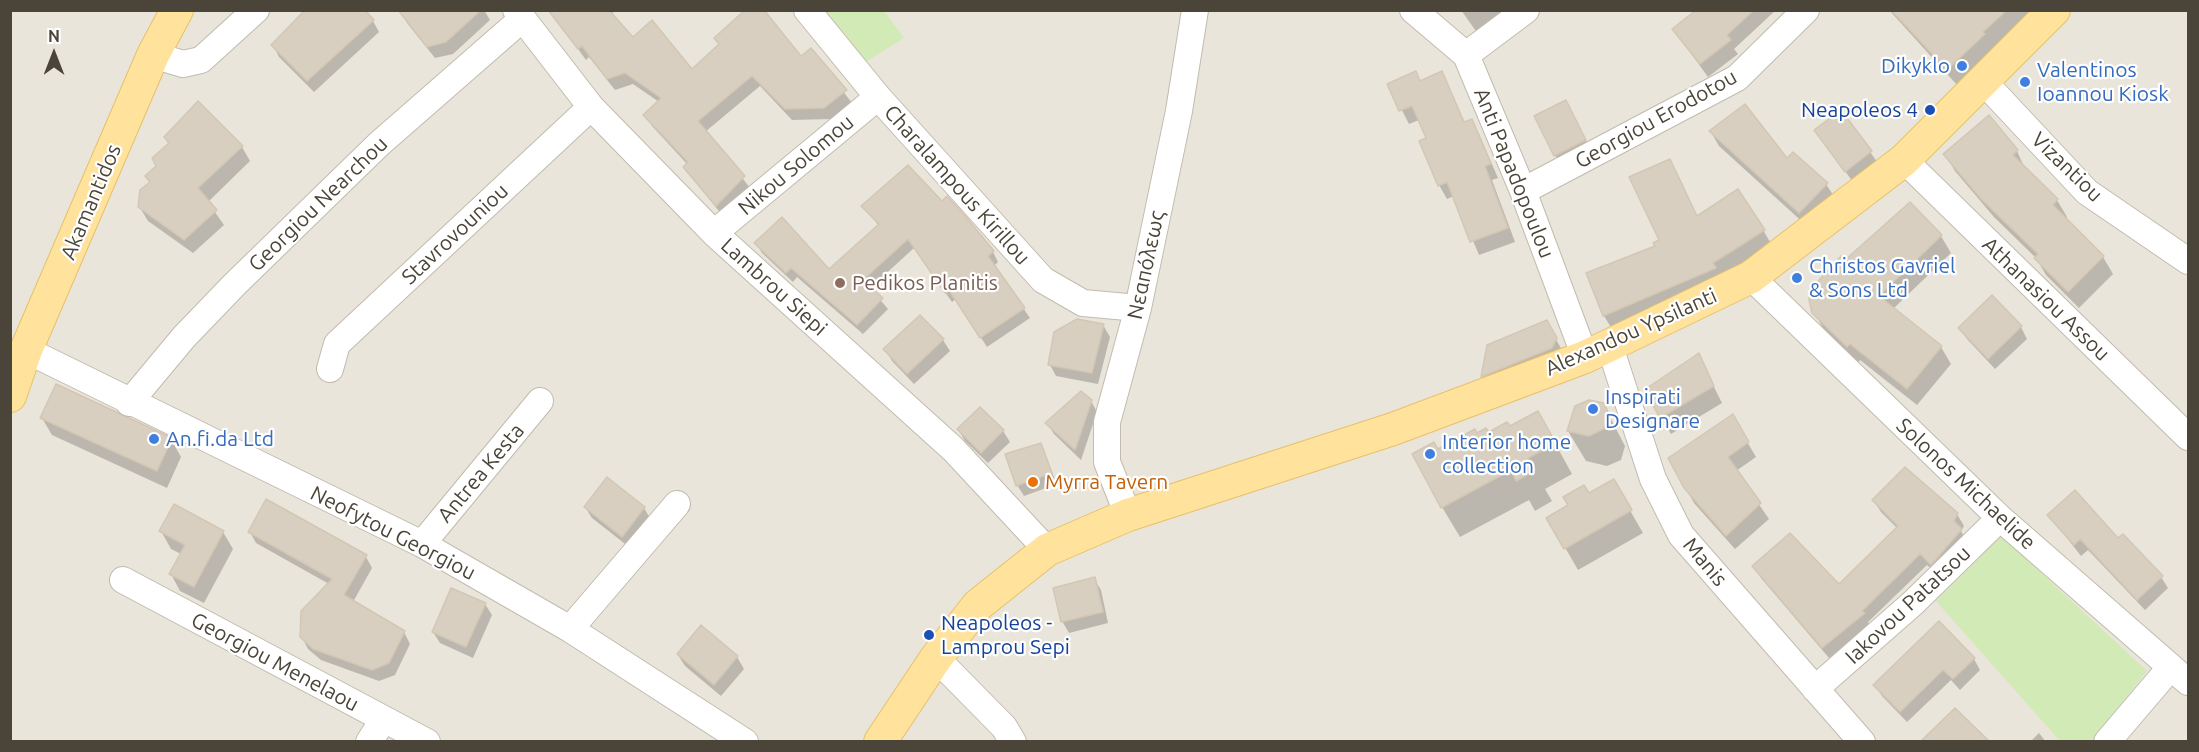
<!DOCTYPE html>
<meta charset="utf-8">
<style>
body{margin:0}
#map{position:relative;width:2199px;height:752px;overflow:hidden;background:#f6f3ec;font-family:Ubuntu,sans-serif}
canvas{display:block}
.frame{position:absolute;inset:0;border:12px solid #4b4439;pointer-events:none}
.north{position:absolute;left:24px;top:24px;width:60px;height:60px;-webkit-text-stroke:4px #fff;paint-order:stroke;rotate:0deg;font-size:16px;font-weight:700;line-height:24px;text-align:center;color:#4b4439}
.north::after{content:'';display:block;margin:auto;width:21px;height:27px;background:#4b4439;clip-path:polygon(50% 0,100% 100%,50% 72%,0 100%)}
</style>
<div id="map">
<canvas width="2199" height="752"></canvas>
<div class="frame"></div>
<div class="north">N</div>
</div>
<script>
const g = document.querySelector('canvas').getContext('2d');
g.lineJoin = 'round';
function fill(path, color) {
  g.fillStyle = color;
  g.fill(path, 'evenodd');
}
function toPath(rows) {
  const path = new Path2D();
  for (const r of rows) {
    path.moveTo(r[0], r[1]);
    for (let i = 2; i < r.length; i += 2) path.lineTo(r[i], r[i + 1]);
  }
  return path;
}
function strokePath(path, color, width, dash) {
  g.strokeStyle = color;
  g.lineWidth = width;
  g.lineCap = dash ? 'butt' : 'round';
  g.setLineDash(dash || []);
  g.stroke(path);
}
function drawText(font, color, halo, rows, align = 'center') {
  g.font = font + ' Ubuntu,sans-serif';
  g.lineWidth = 4.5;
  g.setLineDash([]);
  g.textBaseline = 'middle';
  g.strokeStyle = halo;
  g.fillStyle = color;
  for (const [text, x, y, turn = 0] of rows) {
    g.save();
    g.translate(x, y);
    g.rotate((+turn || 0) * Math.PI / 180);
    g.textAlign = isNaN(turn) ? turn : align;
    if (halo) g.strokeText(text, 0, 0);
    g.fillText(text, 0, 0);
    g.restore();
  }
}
const residential = toPath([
 [11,11,2188,11,2188,741,11,741]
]);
const green = toPath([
 [821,11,884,11,904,38,864,63],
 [2001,536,2147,671,2091,741,2060,741,1936,601]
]);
const shadow = toPath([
 [401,10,484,10,490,20,453,54,435,58,407,23],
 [550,10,615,10,611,16,633,39,692,72,801,58,811,50,852,103,831,119,792,120,760,86,705,132,751,189,723,216,692,178,685,167,688,165,652,126,645,115,659,102,633,84,615,90,589,57,586,60],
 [1461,10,1512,10,1478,34],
 [1702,10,1776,10,1734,49,1738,54,1708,77,1674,30],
 [1889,10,2037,10,1992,49,1993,52,1958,86],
 [373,21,379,32,314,92,279,57,273,45],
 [1441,73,1465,123,1471,121,1479,134,1498,178,1492,180,1515,242,1479,255,1454,196,1447,199,1439,185,1428,139,1419,120,1409,124,1389,85,1421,82],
 [1841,112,1878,163,1853,182,1816,131],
 [1572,113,1591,152,1562,166,1555,155],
 [1989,117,2017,151,2025,169,2057,200,2067,217,2065,219,2103,257,2113,274,2079,308,2046,275,2036,258,1994,217,1955,171,1945,154],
 [1711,132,1787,161,1826,184,1835,198,1808,227,1719,146],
 [170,144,242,147,250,161,208,202,224,225,193,253,148,221,139,206],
 [1679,177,1697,217,1763,230,1773,247,1722,280,1614,332,1604,316,1661,241],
 [863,206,993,252,998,262,994,266,1030,318,987,347,956,299,952,302,914,248,870,288,888,309,863,334,797,277,793,282,762,253,756,243,829,271,879,226],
 [1941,236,1951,253,1893,309,1941,347,1951,364,1917,405,1860,360,1858,363,1824,330,1814,312,1845,262],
 [1546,322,1566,357,1492,393,1483,376,1488,346],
 [1103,325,1110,337,1098,384,1056,376,1050,365],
 [2021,327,2027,339,1995,369,1967,339,1960,328],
 [943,340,950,351,914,384,892,361,885,349],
 [1698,355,1722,403,1671,434,1646,390],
 [1091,401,1097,412,1081,460,1054,434,1047,423],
 [1603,404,1625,446,1621,460,1607,466,1586,461,1568,431],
 [980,409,1003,431,1010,442,988,463,965,441,958,429],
 [1732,416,1756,457,1736,471,1769,519,1735,549,1694,503,1685,487],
 [42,418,171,439,181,457,167,488,52,435],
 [1509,428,1555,443,1572,474,1545,489,1552,501,1535,511,1529,500,1460,537,1442,507,1437,451,1477,435],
 [1040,445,1057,484,1024,496,1017,485],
 [608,479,644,508,651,520,629,547,592,518,585,507],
 [1613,481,1643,533,1578,570,1548,518],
 [1874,501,1957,514,1964,526,1961,531,1967,542,1938,575,1927,565,1868,622,1870,626,1829,658,1761,578,1754,566,1838,586,1898,529,1881,512],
 [2049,515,2118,541,2161,577,2168,588,2145,610,2088,550,2081,556],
 [161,531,223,532,233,549,204,603,180,591,171,574,181,554,171,549],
 [250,532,366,557,372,568,353,602,404,632,410,644,395,675,379,681,321,660,308,649,302,637,329,584,256,543],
 [1094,579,1101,590,1108,623,1069,633,1062,621],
 [485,604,492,615,473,658,440,643,433,632],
 [701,627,737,657,744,669,721,696,685,666,678,655],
 [1974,659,1980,670,1960,690,1951,680,1907,722,1882,696,1875,685],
 [2039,733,2046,742,2030,742],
 [1928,737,1984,738,1985,742,1931,742]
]);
const building = toPath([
 [305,10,365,10,374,20,307,81,271,45,305,10],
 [398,10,481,10,446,42,427,47,398,10],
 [548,10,609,10,633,37,652,20,692,69,719,44,714,38,745,10,764,10,801,56,811,48,847,90,824,108,785,109,752,76,698,121,745,176,716,206,683,167,688,162,643,115,661,98,625,73,607,79,582,46,578,49,548,10],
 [1696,10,1754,10,1727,35,1731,40,1700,64,1672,29,1696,10],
 [1891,10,2007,10,1983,32,1985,34,1947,70,1891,10],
 [1416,71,1420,81,1442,71,1464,122,1472,119,1491,164,1485,166,1508,228,1470,242,1447,182,1438,186,1419,141,1426,138,1412,106,1399,111,1387,84,1416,71],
 [1566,100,1586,140,1554,156,1534,116,1566,100],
 [198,101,243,146,198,188,217,210,184,240,138,207,140,190,150,182,145,176,156,166,152,158,169,143,164,137,198,101],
 [1745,104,1787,158,1793,152,1828,183,1799,213,1709,131,1745,104],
 [1841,110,1872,151,1845,172,1814,130,1841,110],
 [1989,115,2018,150,2013,155,2058,199,2053,205,2104,256,2068,292,2034,258,2038,254,1982,200,1943,154,1989,115],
 [1670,159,1697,216,1738,189,1765,230,1713,263,1716,268,1603,316,1586,273,1655,246,1653,243,1659,240,1629,177,1670,159],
 [908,165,942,201,947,196,966,217,994,251,988,256,1025,308,980,338,949,290,945,293,908,239,863,280,883,298,857,325,791,268,786,273,754,243,782,217,829,269,879,224,861,206,908,165],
 [1910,202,1942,235,1879,296,1942,346,1907,389,1850,344,1847,347,1812,313,1809,300,1810,290,1841,256,1845,260,1910,202],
 [1992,295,2022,326,1988,359,1958,328,1992,295],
 [920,315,944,339,907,374,883,349,920,315],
 [1077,319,1104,324,1092,373,1048,365,1054,332,1077,319],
 [1547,320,1557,338,1552,348,1481,377,1487,345,1547,320],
 [1699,353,1714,386,1660,418,1644,390,1699,353],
 [56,384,172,438,157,471,40,418,56,384],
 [1081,391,1092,400,1075,450,1045,423,1081,391],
 [1589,400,1604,403,1609,414,1603,429,1589,436,1567,431,1575,406,1589,400],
 [980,407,1004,430,981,453,957,429,980,407],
 [1538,411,1556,443,1528,458,1535,470,1516,481,1511,470,1441,508,1412,454,1434,442,1438,449,1475,429,1477,433,1486,428,1489,432,1507,422,1510,426,1538,411],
 [1733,414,1749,442,1728,457,1761,503,1726,536,1684,488,1668,458,1733,414],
 [1041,443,1052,473,1016,486,1005,454,1041,443],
 [1905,467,1958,513,1954,521,1962,529,1931,565,1920,554,1862,611,1865,613,1822,648,1752,566,1790,533,1839,584,1898,526,1872,500,1905,467],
 [607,477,645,507,622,537,584,507,607,477],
 [1614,479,1632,510,1564,549,1546,518,1568,505,1563,497,1584,485,1589,493,1614,479],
 [2075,490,2118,538,2123,534,2163,576,2137,600,2080,539,2074,545,2047,515,2075,490],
 [266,499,367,555,344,595,405,631,389,663,372,670,313,649,300,637,301,611,332,579,248,532,266,499],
 [174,504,224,531,194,587,169,574,185,545,159,531,174,504],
 [1095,577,1103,612,1061,622,1053,588,1095,577],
 [451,588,486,603,466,647,432,632,451,588],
 [1939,621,1975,658,1953,679,1943,670,1900,712,1873,685,1939,621],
 [701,625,738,656,714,685,677,654,701,625],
 [1955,708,1989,741,1921,741,1955,708]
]);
const minor = toPath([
 [516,10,591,107,714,233,953,449,1047,550],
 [807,10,878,97,1043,280,1083,303,1138,308],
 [1413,10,1466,55,1523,191,1585,357],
 [153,55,183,64,201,60,256,10],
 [1466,55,1526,10],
 [1984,82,2087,192,2188,261],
 [1904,160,2188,437],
 [1523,191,1737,78,1806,10],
 [714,233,878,97],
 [1751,277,2000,518,2188,682],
 [1610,347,1653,479,1681,535,1862,742],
 [26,350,422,544,570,629,745,742],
 [330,369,337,344,591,107],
 [129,403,184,337,235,284,379,144,522,19],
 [1128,515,1107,462,1107,422,1138,308,1179,111,1195,10],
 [422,544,540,401],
 [123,580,427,742],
 [570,629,677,504],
 [936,658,1004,727,1013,742],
 [1815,689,1913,603,2000,518],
 [369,742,383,720],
 [2107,742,2170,668]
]);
const major = toPath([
 [10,396,26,350,153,55,177,10],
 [880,742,936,658,978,605,1047,550,1128,515,1393,429,1585,357,1751,277,1904,160,2054,10]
]);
const markers = [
 [1962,66,6,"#3f7fe0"],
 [2025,82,6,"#3f7fe0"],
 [1930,110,6,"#1a4fb4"],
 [1797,278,6,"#3f7fe0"],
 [840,283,6,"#8d6e63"],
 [1593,409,6,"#3f7fe0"],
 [154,439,6,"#3f7fe0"],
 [1430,454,6,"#3f7fe0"],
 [1033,482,6,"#e8710a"],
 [929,635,6,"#1a4fb4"]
];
const shopNames = [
 ["Dikyklo",1950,66,"right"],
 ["Valentinos",2037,70],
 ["Ioannou Kiosk",2037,94],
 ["Christos Gavriel",1809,266],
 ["& Sons Ltd",1809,290],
 ["Inspirati",1605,397],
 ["Designare",1605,421],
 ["An.fi.da Ltd",166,439],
 ["Interior home",1442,442],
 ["collection",1442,466]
];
const transitNames = [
 ["Neapoleos 4",1918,110],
 ["Neapoleos -",941,623,"left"],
 ["Lamprou Sepi",941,647,"left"]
];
const streetNames = [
 ["Georgiou Erodotou",1656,119,-29],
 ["Nikou Solomou",796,165,-40],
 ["Vizantiou",2067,167,44],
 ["Anti Papadopoulou",1514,173,68],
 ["Charalampous Kirillou",957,185,48],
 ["Akamantidos",91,202,-67],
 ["Georgiou Nearchou",318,204,-44],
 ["Stavrovouniou",455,234,-43],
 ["Νεαπόλεως",1146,265,-78],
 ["Lambrou Siepi",774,287,42],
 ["Athanasiou Assou",2046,299,44],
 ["Alexandou Ypsilanti",1631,332,-24],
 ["Antrea Kesta",481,473,-50],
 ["Solonos Michaelide",1966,484,43],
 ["Neofytou Georgiou",393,533,27],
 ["Manis",1705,562,50],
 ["Iakovou Patatsou",1908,605,-43],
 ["Georgiou Menelaou",275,662,28]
];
const educationNames = [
 ["Pedikos Planitis",852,283]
];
const foodNames = [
 ["Myrra Tavern",1045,482]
];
fill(residential, '#eae5da');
fill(green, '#d2eab5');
fill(shadow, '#0003');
fill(building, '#d8cfc1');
strokePath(building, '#d3c7b4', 1.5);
strokePath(minor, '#c2bbae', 28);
strokePath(major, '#e6c16a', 34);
strokePath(minor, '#fff', 26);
strokePath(major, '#ffe39c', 32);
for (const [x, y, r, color] of markers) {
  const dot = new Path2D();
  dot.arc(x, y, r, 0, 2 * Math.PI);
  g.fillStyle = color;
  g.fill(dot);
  strokePath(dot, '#fff', 2);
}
drawText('21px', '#366cbe', '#fff', shopNames, 'left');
drawText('21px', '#164399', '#fff', transitNames, 'right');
drawText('21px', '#4b4439', '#fff', streetNames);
drawText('21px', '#785e54', '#fff', educationNames, 'left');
drawText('21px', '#c56008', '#fff', foodNames, 'left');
</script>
